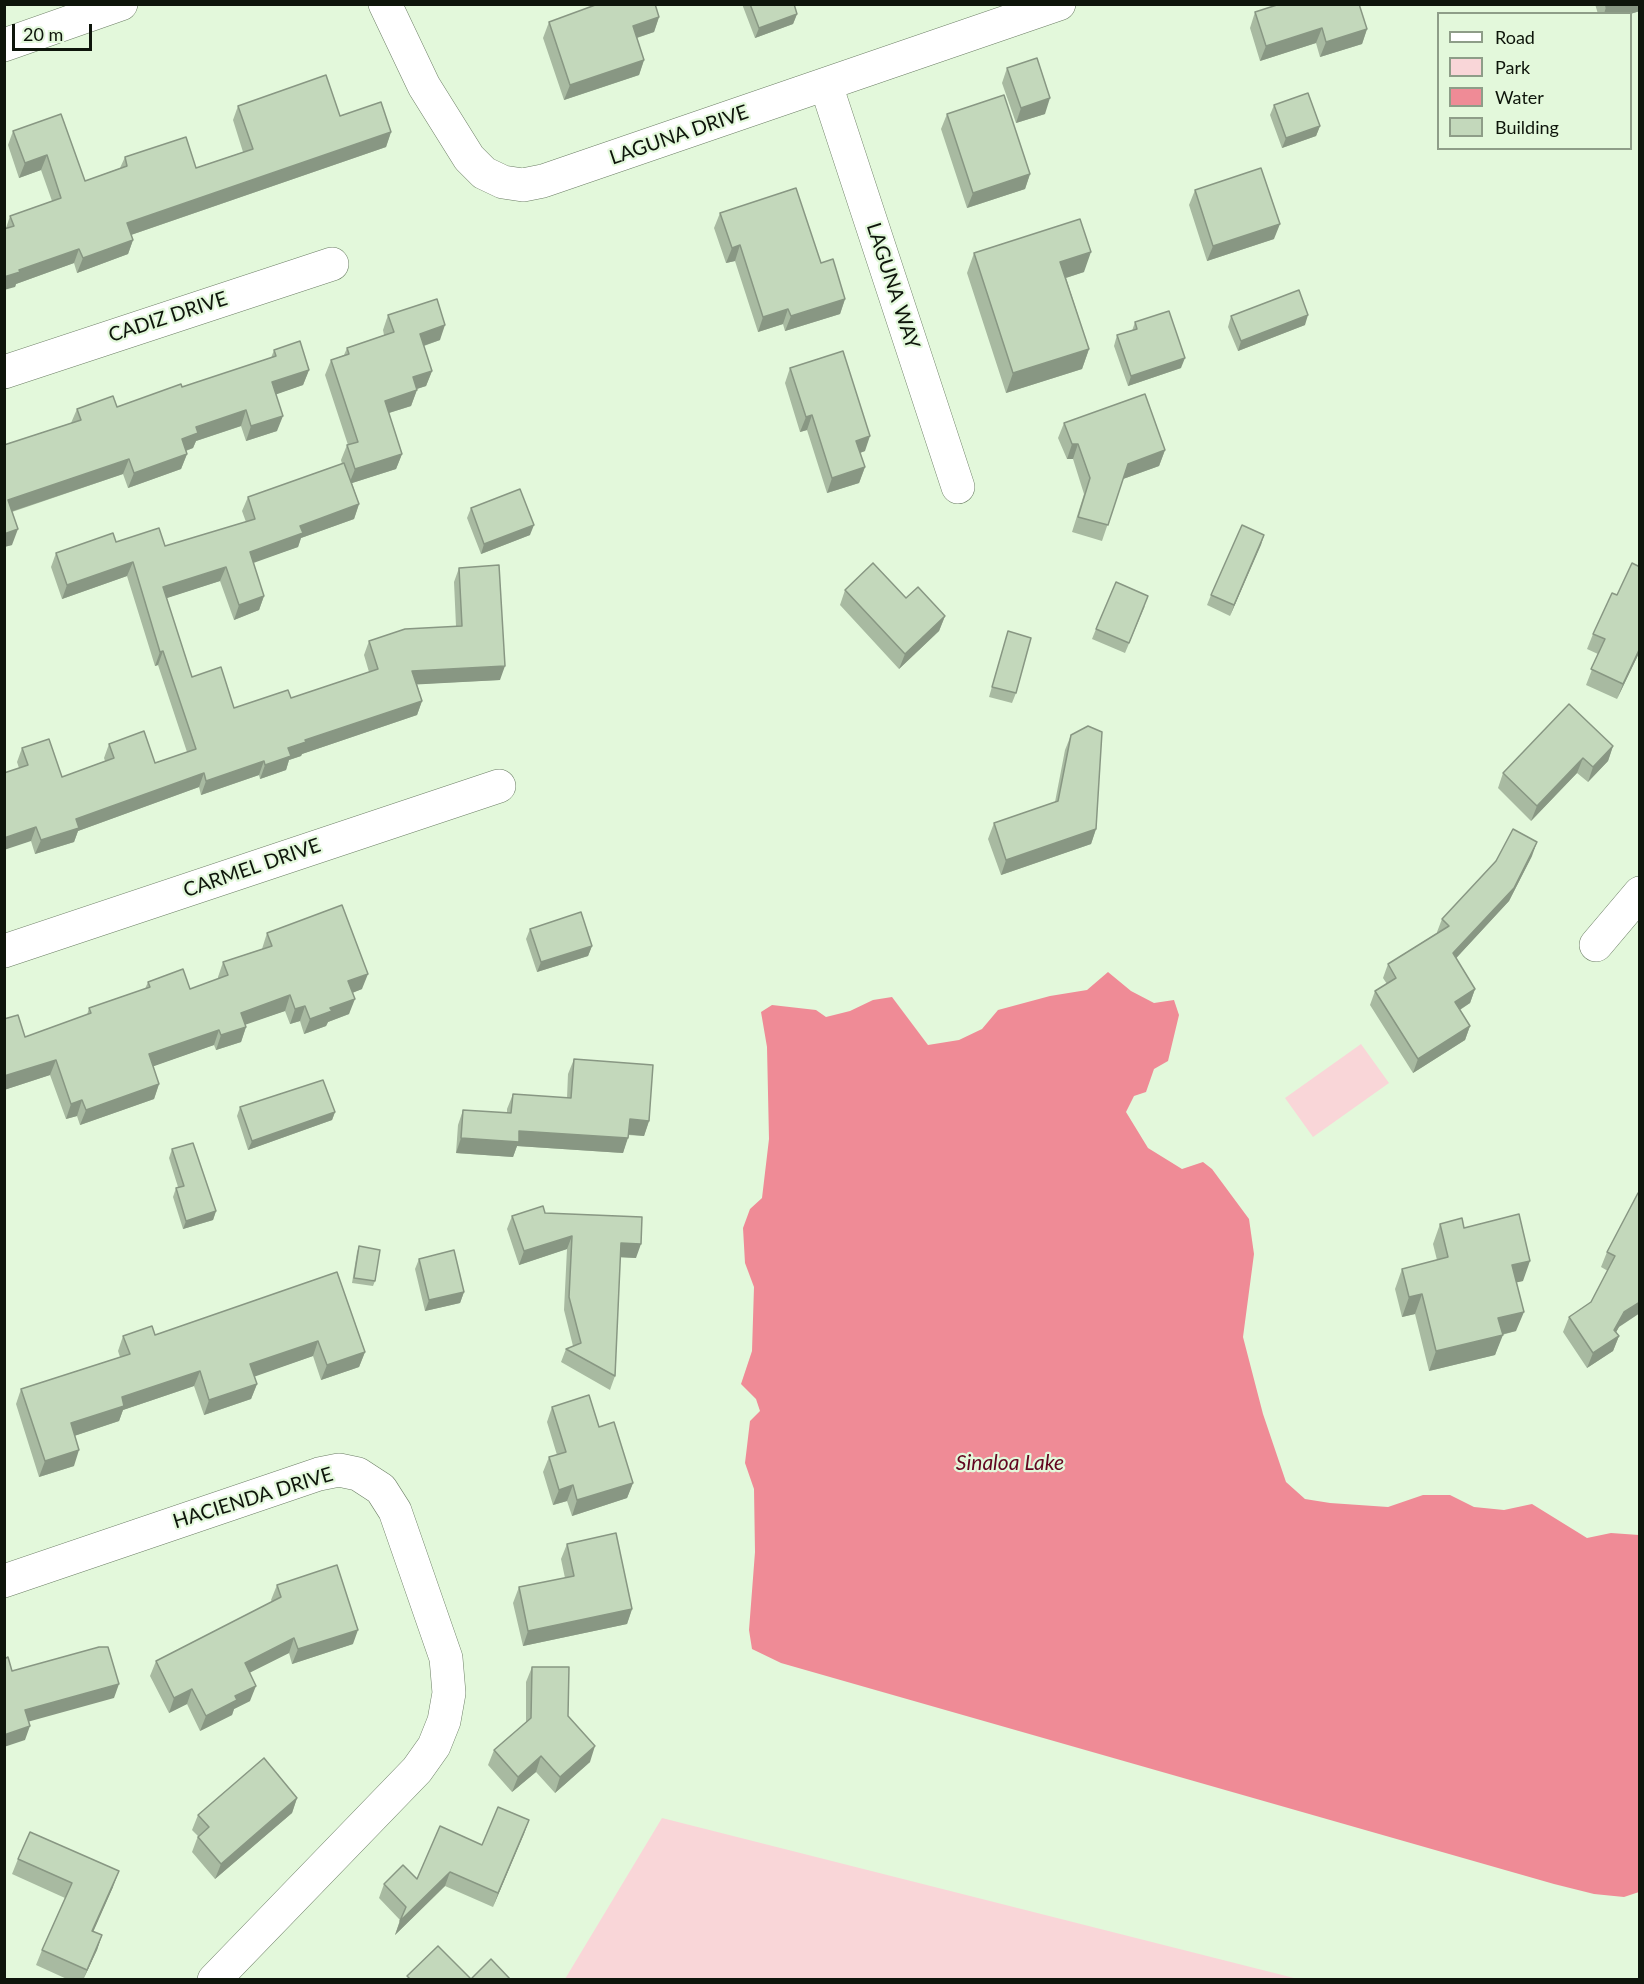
<!DOCTYPE html>
<style>
body{margin:0}
#map{position:relative;width:1644px;height:1984px;overflow:hidden;background:#e3f8db;font-family:Lato,sans-serif}
canvas{display:block}
.frame{position:absolute;inset:0;border:6px solid #0e150b;pointer-events:none}
.legend{position:absolute;left:1437px;top:12px;width:195px;height:138px;box-sizing:border-box;background:#e3f8db;border:2px solid #8e9d88;margin:0;padding:8px 10px;list-style:none;font-size:18px;color:#0e150b}
.legend li{display:flex;align-items:center;gap:12px;height:30px}
.legend b{width:30px;border:2px solid #8e9d88}
.scale{position:absolute;left:12px;top:24px;width:80px;height:27px;box-sizing:border-box;border:3px solid #0e150b;border-top:0;padding-left:8px;font-size:18px;line-height:21px;white-space:nowrap;color:#0e150b;-webkit-text-stroke:4px #e3f8db;paint-order:stroke}
</style>
<div id="map">
<canvas width="1644" height="1984"></canvas>
<div class="frame"></div>
<ul class="legend">
<li><b style="height:8px;background:#fff"></b>Road</li>
<li><b style="height:16px;background:#f9d6d8"></b>Park</li>
<li><b style="height:16px;background:#ef8b96"></b>Water</li>
<li><b style="height:16px;background:#c3d8bb"></b>Building</li>
</ul>
<div class="scale">20 m</div>
</div>
<script>
const g = document.querySelector('canvas').getContext('2d');
g.lineJoin = 'round';
function fill(path, color) {
  g.fillStyle = color;
  g.fill(path, 'evenodd');
}
function toPath(rows) {
  const path = new Path2D();
  for (const r of rows) {
    path.moveTo(r[0], r[1]);
    for (let i = 2; i < r.length; i += 2) path.lineTo(r[i], r[i + 1]);
  }
  return path;
}
function strokePath(path, color, width, dash) {
  g.strokeStyle = color;
  g.lineWidth = width;
  g.lineCap = dash ? 'butt' : 'round';
  g.setLineDash(dash || []);
  g.stroke(path);
}
function drawText(font, color, halo, rows, align = 'center') {
  g.font = font + ' Lato,sans-serif';
  g.lineWidth = 4.5;
  g.setLineDash([]);
  g.textBaseline = 'middle';
  g.strokeStyle = halo;
  g.fillStyle = color;
  for (const [text, x, y, turn = 0] of rows) {
    g.save();
    g.translate(x, y);
    g.rotate((+turn || 0) * Math.PI / 180);
    g.textAlign = isNaN(turn) ? turn : align;
    if (halo) g.strokeText(text, 0, 0);
    g.fillText(text, 0, 0);
    g.restore();
  }
}
const green = toPath([
 [1361,1044,1389,1083,1313,1137,1285,1098],
 [662,1818,1298,1979,565,1979]
]);
const water = toPath([
 [1108,972,1131,991,1154,1003,1174,1000,1179,1015,1168,1061,1154,1069,1146,1092,1134,1096,1126,1112,1148,1148,1182,1169,1203,1162,1212,1169,1249,1219,1254,1254,1243,1337,1263,1414,1286,1482,1305,1499,1330,1503,1388,1507,1423,1495,1450,1495,1474,1507,1504,1510,1532,1504,1587,1538,1611,1533,1639,1535,1639,1892,1624,1897,1594,1894,1554,1884,781,1663,752,1649,749,1630,755,1552,754,1489,745,1463,750,1421,760,1411,756,1399,741,1384,752,1351,754,1287,745,1263,743,1228,750,1209,762,1198,769,1139,767,1047,761,1012,772,1005,816,1010,826,1017,850,1011,873,1000,892,997,928,1045,959,1040,982,1029,998,1010,1050,996,1087,990]
]);
const minor = toPath([
 [385,4,424,86,469,158,484,173,503,182,523,185,543,181,1059,4],
 [4,45,121,4],
 [826,85,958,487],
 [4,372,332,264],
 [1596,945,1640,893],
 [4,951,499,786],
 [4,1581,319,1474,339,1470,358,1474,381,1489,395,1511,446,1658,449,1693,444,1721,434,1746,417,1770,214,1980]
]);
const wall = toPath([
 [742,4,794,4,797,14,793,24,755,38],
 [1595,4,1640,4,1640,11,1630,14,1598,14],
 [1255,12,1367,29,1362,44,1320,57,1316,43,1260,61,1250,28],
 [659,17,654,32,637,38,644,60,639,75,564,100,543,38,549,22],
 [1007,68,1045,114,1016,123,1002,83],
 [1274,105,1320,126,1316,136,1282,148,1270,115],
 [238,106,340,116,391,132,386,147,131,235,133,240,128,254,77,273,74,263,16,284,15,287,6,228,10,216,52,201,41,170,19,178,8,145,13,131,85,181,120,168,125,157,196,168,243,152,233,120],
 [947,114,1030,174,1025,189,967,208,941,129],
 [1195,190,1274,239,1207,261,1189,205],
 [720,213,821,263,845,299,840,314,785,331,783,324,758,332,735,261,726,263,714,228],
 [974,253,1084,272,1066,278,1089,349,1082,369,1006,393,967,273],
 [388,315,440,340,424,346,432,371,426,386,417,389,411,406,389,413,402,454,396,469,352,483,359,504,354,519,301,538,298,547,253,562,264,596,259,610,234,620,220,581,166,598,192,677,234,708,291,698,369,672,364,655,369,641,456,626,454,582,459,568,500,680,417,684,422,701,417,715,302,754,301,756,289,760,286,770,260,779,259,775,201,795,199,787,78,831,74,842,35,854,31,841,19,768,17,762,22,748,62,777,105,761,104,758,109,744,155,763,187,752,158,665,155,666,127,576,62,599,51,567,56,553,116,542,165,546,246,522,242,511,248,497,342,464,341,460,347,445,348,445,325,375,331,360,344,355,347,348,384,335,383,330],
 [1231,316,1305,325,1238,351,1228,327],
 [1135,322,1181,368,1128,386,1114,346,1117,335,1132,331],
 [274,350,309,370,303,385,276,394,277,431,246,441,241,426,196,441,193,448,186,451,187,454,181,469,128,488,123,474,12,512,12,545,4,547,4,445,71,423,77,409,117,407,182,387,271,358],
 [790,368,865,451,860,453,865,467,859,483,827,493,807,430,800,432,785,383],
 [1064,423,1165,450,1159,466,1123,479,1102,541,1072,532,1084,494,1073,459,1067,459,1058,438],
 [471,508,530,535,481,554,467,518],
 [1264,535,1230,616,1207,605,1211,595],
 [1640,567,1640,651,1617,699,1586,685,1598,654,1587,649,1593,634,1617,595],
 [845,590,906,598,945,616,939,631,899,669,840,605],
 [1145,606,1125,653,1092,639,1096,629],
 [1008,631,1016,693,1012,703,989,697],
 [1071,735,1096,829,1091,844,1001,875,988,839,994,823,1055,802,1065,750],
 [1613,746,1608,761,1588,782,1577,773,1531,821,1498,788,1503,773],
 [1532,856,1509,901,1456,958,1475,989,1470,1003,1460,1010,1470,1026,1465,1040,1413,1073,1370,1005,1375,991,1387,984,1383,978,1388,964,1437,933,1437,932,1442,919],
 [530,929,592,946,588,956,537,972,526,939],
 [267,933,362,989,352,993,349,1014,328,1022,326,1026,304,1034,300,1021,290,1024,285,1011,245,1024,246,1027,241,1042,216,1050,214,1045,153,1066,159,1084,154,1099,80,1125,77,1116,66,1119,50,1075,4,1090,4,1019,25,1037,87,1015,89,1008,145,989,148,982,190,989,218,979,218,977,223,962,262,949],
 [574,1059,649,1121,644,1136,628,1135,623,1153,517,1146,513,1157,456,1153,458,1125,463,1110,507,1113,507,1109,513,1094,567,1098,568,1074],
 [240,1107,335,1112,332,1120,248,1150,237,1116],
 [172,1149,216,1211,213,1220,183,1229,173,1197,176,1188,178,1187,169,1158],
 [1638,1193,1619,1327,1616,1332,1619,1336,1613,1351,1587,1368,1563,1332,1569,1317,1591,1302,1608,1271,1601,1267,1607,1252],
 [545,1213,636,1258,620,1257,615,1376,610,1390,561,1362,566,1349,573,1346,564,1310,567,1249,519,1265,507,1229,512,1216],
 [1440,1224,1464,1228,1523,1281,1517,1282,1516,1331,1502,1335,1495,1355,1429,1371,1415,1314,1402,1317,1395,1289,1402,1269,1437,1260,1433,1244],
 [359,1246,375,1281,373,1286,352,1283,357,1252],
 [419,1259,464,1292,460,1303,425,1311,415,1269],
 [337,1272,365,1352,359,1367,321,1380,313,1356,254,1376,257,1384,251,1399,204,1415,194,1386,123,1410,119,1421,74,1436,74,1466,39,1477,16,1404,21,1389,120,1357,118,1351,123,1336,155,1335],
 [552,1407,599,1427,633,1483,627,1498,572,1516,567,1501,553,1505,543,1472,549,1457,557,1455,547,1422],
 [567,1544,632,1609,627,1624,523,1646,513,1603,519,1587,565,1578,561,1559],
 [277,1585,353,1644,292,1664,289,1653,249,1673,250,1701,234,1709,232,1715,200,1731,187,1704,169,1713,150,1676,156,1661,272,1602,271,1600],
 [532,1667,568,1716,590,1762,555,1793,536,1772,512,1792,488,1765,494,1750,526,1723,526,1682],
 [297,1798,292,1813,215,1879,192,1852,198,1836,192,1830,198,1815],
 [529,1820,493,1907,445,1886,395,1935,400,1920,379,1898,384,1884,417,1879],
 [18,1859,113,1887,93,1931,102,1935,97,1950,83,1980,69,1980,36,1965,42,1950,65,1898,12,1874]
]);
const shadedWall = toPath([
 [1616,4,1640,4,1640,11,1630,14,1604,14,1606,7],
 [797,14,793,24,755,38,759,28],
 [659,17,654,32,627,41,633,26],
 [1322,28,1316,43,1260,61,1266,46],
 [1367,29,1362,44,1320,57,1326,42],
 [644,60,639,75,564,100,570,85],
 [1050,98,1045,114,1016,123,1021,108],
 [1320,126,1316,136,1282,148,1286,138],
 [391,132,386,147,122,238,127,223],
 [47,155,41,170,19,178,25,163],
 [1030,174,1025,189,967,208,973,193],
 [1280,224,1274,239,1207,261,1213,246],
 [133,240,128,254,77,273,83,258],
 [740,245,735,261,726,263,732,248],
 [79,249,74,263,16,284,15,287,4,290,4,277,19,270],
 [1091,252,1084,272,1053,282,1060,262],
 [845,299,840,314,785,331,791,316],
 [788,309,783,324,758,332,763,317],
 [1308,315,1305,325,1238,351,1241,341],
 [445,325,440,340,414,349,420,334],
 [1089,349,1082,369,1006,393,1013,373],
 [1185,358,1181,368,1128,386,1131,376],
 [309,370,303,385,266,398,272,382],
 [432,371,426,386,407,392,413,377],
 [417,390,411,406,379,416,385,401],
 [246,410,241,426,196,441,193,448,176,454,182,439,196,427],
 [812,415,807,430,800,432,806,417],
 [283,416,277,431,246,441,251,426],
 [870,436,865,451,851,456,856,441],
 [1072,444,1078,444,1073,459,1067,459],
 [1165,450,1159,466,1123,479,1128,464],
 [187,454,181,469,128,488,134,473],
 [402,454,396,469,349,484,355,469],
 [129,459,123,474,4,514,8,500],
 [865,467,859,483,827,493,832,478],
 [359,504,354,519,301,538,298,547,245,566,250,552,300,526],
 [534,525,530,535,481,554,484,544],
 [18,529,12,545,4,547,4,534],
 [1264,535,1261,545,1230,616,1234,605],
 [133,562,127,576,62,599,67,585],
 [226,567,220,581,158,601,163,587],
 [264,596,259,610,234,620,239,605],
 [945,616,939,631,899,669,905,654],
 [1640,648,1640,651,1617,699,1623,684],
 [163,651,158,665,155,666,160,652],
 [505,666,500,680,407,685,412,671],
 [422,701,417,715,302,754,301,756,289,760,286,770,260,779,265,765,288,748,305,740],
 [1613,746,1608,761,1588,782,1593,767],
 [1583,758,1577,773,1531,821,1537,806],
 [264,761,259,775,201,795,206,781],
 [204,773,199,787,78,831,74,842,35,854,41,840,76,819],
 [36,827,31,841,4,850,4,838],
 [1096,829,1091,844,1001,875,1006,860],
 [1537,842,1532,856,1509,901,1448,967,1453,953],
 [592,946,588,956,537,972,541,962],
 [368,974,362,989,342,997,348,981],
 [1475,989,1470,1003,1450,1016,1455,1002],
 [290,995,285,1011,236,1028,241,1013],
 [355,999,349,1014,328,1022,326,1026,304,1034,310,1019,330,1008],
 [305,1006,300,1021,290,1024,295,1009],
 [1470,1026,1465,1040,1413,1073,1418,1059],
 [246,1027,241,1042,216,1050,221,1035],
 [219,1030,214,1045,143,1070,149,1054],
 [56,1060,50,1075,4,1090,4,1076],
 [159,1084,154,1099,80,1125,86,1110],
 [82,1100,77,1116,66,1119,71,1104],
 [335,1112,332,1120,248,1150,252,1141],
 [630,1119,649,1121,644,1136,624,1134],
 [519,1131,628,1138,623,1153,517,1146,513,1157,456,1153,461,1138],
 [216,1211,213,1220,183,1229,186,1221],
 [572,1236,567,1249,519,1265,524,1251],
 [621,1243,641,1244,636,1258,616,1257],
 [1530,1261,1523,1281,1505,1285,1512,1265],
 [464,1292,460,1303,425,1311,429,1300],
 [1422,1294,1415,1314,1402,1317,1409,1297],
 [1640,1302,1640,1313,1619,1327,1611,1341,1619,1336,1613,1351,1587,1368,1593,1353,1614,1330,1624,1312],
 [1524,1312,1516,1331,1491,1337,1498,1318],
 [1503,1335,1495,1355,1429,1371,1436,1351],
 [318,1341,313,1356,245,1380,250,1364],
 [365,1352,359,1367,321,1380,327,1365],
 [200,1371,194,1386,123,1410,119,1421,65,1439,71,1423,122,1397],
 [257,1384,251,1399,204,1415,209,1400],
 [79,1450,74,1466,39,1477,45,1461],
 [633,1483,627,1498,572,1516,577,1500],
 [573,1485,567,1501,553,1505,559,1490],
 [632,1609,627,1624,523,1646,528,1631],
 [358,1630,353,1644,292,1664,298,1649],
 [294,1638,289,1653,239,1678,245,1663],
 [119,1684,114,1698,20,1724,25,1710],
 [256,1686,250,1701,234,1709,232,1715,200,1731,206,1716,235,1696],
 [192,1689,187,1704,169,1713,174,1698],
 [30,1726,25,1740,4,1747,4,1735],
 [595,1746,590,1762,555,1793,560,1777],
 [541,1756,536,1772,512,1792,518,1777],
 [297,1798,292,1813,215,1879,221,1864],
 [529,1820,524,1834,493,1907,498,1893],
 [119,1871,113,1887,87,1946,92,1931],
 [450,1872,445,1886,395,1935,400,1921],
 [102,1935,97,1950,83,1980,87,1970]
]);
const building = toPath([
 [598,4,655,4,659,17,633,26,644,60,570,85,549,22,598,4],
 [750,4,794,4,797,14,759,28,750,4],
 [1280,4,1359,4,1367,29,1326,42,1322,28,1266,46,1255,12,1280,4],
 [1606,4,1616,4,1606,7,1606,4],
 [1037,58,1050,98,1021,108,1007,68,1037,58],
 [326,75,340,116,381,102,391,132,127,223,133,240,83,258,79,249,19,270,20,272,4,277,4,229,14,226,10,216,61,198,47,155,25,163,13,131,61,114,85,181,127,166,125,157,186,137,196,168,253,149,238,106,326,75],
 [1308,93,1320,126,1286,138,1274,105,1308,93],
 [1004,95,1030,174,973,193,947,114,1004,95],
 [1261,168,1280,224,1213,246,1195,190,1261,168],
 [796,188,821,263,833,259,845,299,791,316,788,309,763,317,740,245,732,248,720,213,796,188],
 [1080,219,1091,252,1060,262,1089,349,1013,373,974,253,1080,219],
 [1299,290,1308,315,1241,341,1231,316,1299,290],
 [437,299,445,325,420,334,432,371,413,377,417,390,385,401,402,454,355,469,347,445,358,442,331,360,349,354,347,348,394,332,388,315,437,299],
 [1169,311,1185,358,1131,376,1117,335,1137,329,1135,322,1169,311],
 [300,341,309,370,272,382,283,416,251,426,246,410,196,427,198,433,182,439,187,454,134,473,129,459,8,500,18,529,4,534,4,445,81,420,77,409,113,396,117,407,181,384,182,387,276,356,274,350,300,341],
 [843,351,870,436,856,441,865,467,832,478,812,415,806,417,790,368,843,351],
 [1145,394,1165,450,1128,464,1108,525,1078,517,1090,478,1078,444,1072,444,1064,423,1145,394],
 [344,463,359,504,300,526,303,533,250,552,264,596,239,605,226,567,163,587,192,677,221,667,234,708,288,690,291,698,378,669,369,641,405,629,462,626,459,568,499,565,505,666,412,671,422,701,305,740,306,742,288,748,291,756,265,765,264,761,206,781,204,773,76,819,79,828,41,840,36,827,4,838,4,773,28,765,22,748,49,739,62,777,114,758,109,744,144,731,155,763,196,749,163,651,160,652,133,562,67,585,56,553,113,533,116,542,159,528,165,546,255,519,248,497,344,463],
 [520,489,534,525,484,544,471,508,520,489],
 [1242,525,1264,535,1234,605,1211,595,1242,525],
 [873,563,906,598,918,587,945,616,905,654,845,590,873,563],
 [1632,563,1640,567,1640,648,1623,684,1591,669,1605,639,1593,634,1612,593,1617,595,1632,563],
 [1116,582,1148,596,1129,643,1096,629,1116,582],
 [1008,631,1031,638,1016,693,992,687,1008,631],
 [1569,704,1613,746,1593,767,1583,758,1537,806,1503,773,1569,704],
 [1088,726,1102,732,1096,829,1006,860,994,823,1058,801,1071,735,1088,726],
 [1513,829,1537,842,1514,888,1453,953,1475,989,1455,1002,1470,1026,1418,1059,1375,991,1396,978,1388,964,1449,926,1442,919,1496,861,1513,829],
 [342,905,368,974,348,981,355,999,330,1008,332,1011,310,1019,305,1006,295,1009,290,995,241,1013,246,1027,221,1035,219,1030,149,1054,159,1084,86,1110,82,1100,71,1104,56,1060,4,1076,4,1019,18,1015,25,1037,91,1013,89,1008,150,987,148,982,183,969,190,989,228,975,223,962,272,946,267,933,342,905],
 [581,912,592,946,541,962,530,929,581,912],
 [574,1059,653,1065,649,1121,630,1119,628,1138,519,1131,519,1142,461,1138,463,1110,511,1113,513,1094,571,1098,574,1059],
 [323,1080,335,1112,252,1141,240,1107,323,1080],
 [193,1143,216,1211,186,1221,176,1188,184,1186,172,1149,193,1143],
 [1638,1193,1640,1193,1640,1302,1624,1312,1614,1330,1619,1336,1593,1353,1569,1317,1591,1302,1615,1256,1607,1252,1638,1193],
 [543,1206,545,1213,642,1217,641,1244,621,1243,615,1376,566,1349,581,1343,569,1297,572,1236,524,1251,512,1216,543,1206],
 [1519,1214,1530,1261,1512,1265,1524,1312,1498,1318,1503,1335,1436,1351,1422,1294,1409,1297,1402,1269,1448,1257,1440,1224,1462,1218,1464,1228,1519,1214],
 [359,1246,380,1250,375,1281,354,1278,359,1246],
 [454,1250,464,1292,429,1300,419,1259,454,1250],
 [337,1272,365,1352,327,1365,318,1341,250,1364,257,1384,209,1400,200,1371,122,1397,124,1406,71,1423,79,1450,45,1461,21,1389,130,1354,123,1336,152,1326,155,1335,337,1272],
 [589,1395,599,1427,614,1422,633,1483,577,1500,573,1485,559,1490,549,1457,566,1452,552,1407,589,1395],
 [616,1533,632,1609,528,1631,519,1587,574,1576,567,1544,616,1533],
 [337,1565,358,1630,298,1649,294,1638,245,1663,256,1686,235,1696,237,1700,206,1716,192,1689,174,1698,156,1661,281,1597,277,1585,337,1565],
 [99,1647,108,1647,119,1684,25,1710,30,1726,4,1735,4,1659,8,1657,12,1671,99,1647],
 [532,1667,569,1667,568,1716,595,1746,560,1777,541,1756,518,1777,494,1750,531,1718,532,1667],
 [264,1758,297,1798,221,1864,198,1837,209,1827,198,1815,264,1758],
 [498,1807,529,1820,498,1893,450,1872,400,1921,406,1907,384,1884,403,1865,417,1879,440,1826,482,1845,498,1807],
 [30,1832,119,1871,92,1931,102,1935,87,1970,42,1950,72,1883,18,1859,30,1832],
 [438,1946,471,1979,491,1959,511,1980,411,1980,407,1976,438,1946]
]);
const streetNames = [
 ["LAGUNA DRIVE",679,135,-19],
 ["LAGUNA WAY",893,286,72],
 ["CADIZ DRIVE",168,317,-18],
 ["CARMEL DRIVE",252,868,-19],
 ["HACIENDA DRIVE",253,1498,-17]
];
const waterNames = [
 ["Sinaloa Lake",1010,1463]
];
fill(green, '#f9d6d8');
fill(water, '#ef8b96');
strokePath(minor, '#6c7e65', 34);
strokePath(minor, '#fff', 33);
fill(wall, '#a8baa1');
fill(shadedWall, '#889783');
fill(building, '#c3d8bb');
strokePath(building, '#889783', 1.5);
drawText('20px', '#0e150b', '#e3f8db', streetNames);
drawText('italic 21px', '#620520', '#e3f8db', waterNames);
</script>
